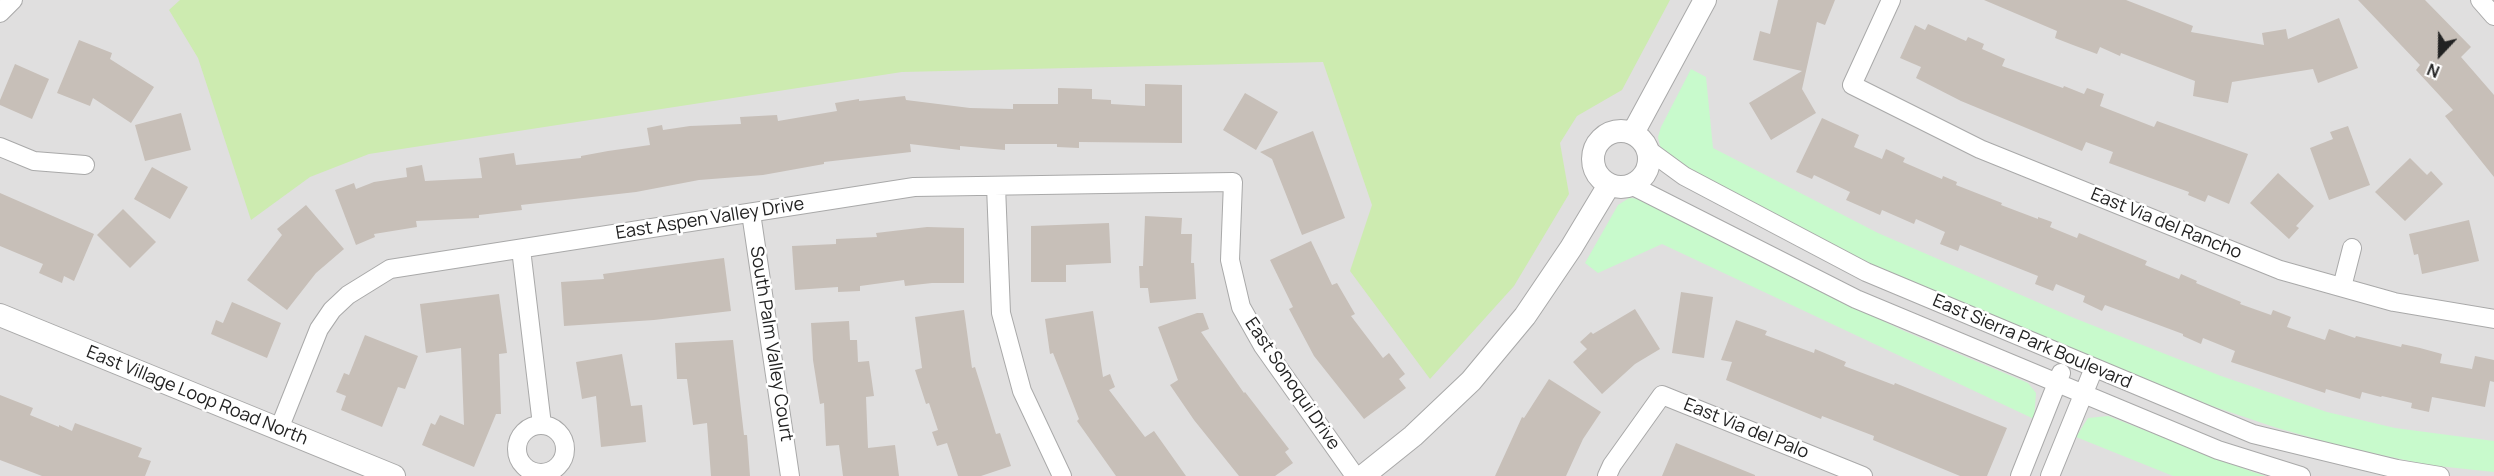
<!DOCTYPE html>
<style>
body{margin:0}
#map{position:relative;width:2494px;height:476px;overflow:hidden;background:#f2efe9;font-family:Manrope,sans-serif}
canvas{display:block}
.north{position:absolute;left:2410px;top:24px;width:60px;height:60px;-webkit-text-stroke:4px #fff;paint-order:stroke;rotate:202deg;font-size:16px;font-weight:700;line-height:24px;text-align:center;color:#222}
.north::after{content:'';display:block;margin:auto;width:21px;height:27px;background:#222;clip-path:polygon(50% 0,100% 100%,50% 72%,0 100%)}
</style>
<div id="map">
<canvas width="2494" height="476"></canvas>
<div class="north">N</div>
</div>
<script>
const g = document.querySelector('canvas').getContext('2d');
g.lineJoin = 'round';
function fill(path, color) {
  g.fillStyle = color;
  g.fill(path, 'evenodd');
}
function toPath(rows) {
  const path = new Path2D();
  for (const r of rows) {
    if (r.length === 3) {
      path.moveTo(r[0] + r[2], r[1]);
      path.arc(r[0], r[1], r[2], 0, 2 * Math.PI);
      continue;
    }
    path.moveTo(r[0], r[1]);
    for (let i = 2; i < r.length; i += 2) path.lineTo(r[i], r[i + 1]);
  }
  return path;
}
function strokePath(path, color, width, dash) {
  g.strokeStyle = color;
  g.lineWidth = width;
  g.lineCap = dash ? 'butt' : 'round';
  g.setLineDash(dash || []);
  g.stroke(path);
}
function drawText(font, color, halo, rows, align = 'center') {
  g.font = font + ' Manrope,sans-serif';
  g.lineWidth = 5;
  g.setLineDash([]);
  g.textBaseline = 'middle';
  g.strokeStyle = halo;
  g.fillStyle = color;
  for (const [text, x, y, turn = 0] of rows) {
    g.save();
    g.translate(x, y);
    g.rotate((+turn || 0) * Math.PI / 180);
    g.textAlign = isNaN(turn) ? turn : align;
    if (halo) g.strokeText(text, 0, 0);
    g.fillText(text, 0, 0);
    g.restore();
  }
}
const residential = toPath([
 [0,0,2494,0,2494,476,0,476]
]);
const grass = toPath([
 [180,0,1670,0,1622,90,1577,116,1560,143,1569,194,1514,286,1430,379,1350,271,1372,205,1323,62,902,72,369,154,310,177,251,220,198,58,169,10]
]);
const park = toPath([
 [1691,69,1706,77,1713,148,1878,233,2074,318,2221,376,2327,412,2395,428,2494,441,2494,472,2428,465,2344,447,2274,427,2212,406,1968,307,1849,255,1669,159,1661,150,1658,137,1661,127],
 [1629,198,1643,199,1760,261,1904,331,2028,383,2036,393,2034,419,1662,244,1598,273,1585,263,1618,205],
 [2108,416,2253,472,2266,476,2173,476,2076,437,2088,418]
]);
const building = toPath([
 [1778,0,1835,0,1825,25,1817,22,1802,89,1816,113,1771,140,1749,103,1802,71,1753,60,1760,31,1770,34],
 [1984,0,2126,0,2193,26,2191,32,2264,45,2262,33,2286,29,2288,39,2339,18,2358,68,2318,83,2313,69,2232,82,2228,103,2193,96,2195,81,2121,53,2120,56,2100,47,2097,54,2073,45,2055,38,2057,31],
 [2358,0,2425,0,2471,47,2461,57,2494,95,2494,177,2445,116,2453,110,2416,70,2420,65],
 [1928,24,1966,41,1968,37,1984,44,1982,49,2005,59,2002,66,2063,88,2064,86,2084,94,2087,88,2104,94,2100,106,2154,127,2157,121,2248,154,2229,204,2208,195,2205,202,2188,195,2189,192,2109,163,2113,152,2086,142,2082,151,1961,101,1916,78,1921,67,1900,58,1915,25,1925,30],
 [79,40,112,53,110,59,154,87,131,123,93,98,90,106,57,93],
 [15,64,49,79,32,119,0,105,0,100],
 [1145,84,1182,85,1182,143,1079,142,1079,148,1057,147,1057,144,1005,144,1005,150,960,146,960,150,910,144,911,152,824,162,824,164,763,175,699,180,636,192,521,205,522,210,479,215,479,218,416,221,417,227,374,234,375,237,356,245,335,190,354,183,356,189,374,182,407,177,406,168,422,165,425,181,482,178,479,158,514,153,516,165,581,158,581,156,608,151,650,145,647,128,662,125,663,130,690,126,741,124,740,117,777,115,778,121,837,111,835,103,859,99,859,101,905,96,906,100,970,108,1013,109,1013,104,1058,104,1058,88,1092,89,1092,99,1111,100,1111,104,1145,106],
 [1245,93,1278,112,1256,150,1223,130],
 [181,113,191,150,145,161,135,125],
 [1822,118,1859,135,1854,147,1882,159,1886,149,1905,158,1903,162,1942,179,1943,176,1957,182,1956,185,2002,203,2001,205,2038,219,2038,217,2052,222,2050,227,2077,238,2079,233,2147,261,2145,265,2179,279,2181,274,2197,281,2196,283,2241,302,2240,304,2271,315,2273,310,2291,317,2287,327,2325,340,2329,329,2355,338,2356,336,2401,347,2402,344,2420,348,2442,354,2440,363,2472,369,2475,356,2494,360,2494,382,2490,381,2485,407,2432,397,2429,412,2411,408,2412,403,2382,396,2381,397,2362,392,2360,399,2326,389,2325,393,2231,362,2235,351,2203,338,2201,344,2183,336,2183,334,2105,305,2102,311,2083,302,2085,296,2056,284,2053,291,2035,284,2038,276,1960,245,1958,251,1940,244,1945,232,1916,219,1914,224,1882,210,1880,215,1846,200,1850,192,1814,175,1812,179,1796,172],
 [2348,126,2370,185,2329,200,2310,148,2333,139,2330,132],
 [1313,131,1345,218,1302,235,1272,159,1260,152],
 [2410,158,2427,175,2431,171,2443,184,2405,221,2375,192],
 [152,167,188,187,170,219,134,199],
 [2278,173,2314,206,2296,226,2299,228,2289,239,2250,203],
 [0,193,94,234,74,281,64,276,62,283,39,273,43,264,0,246],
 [306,205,344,249,316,273,287,310,247,280,282,235,277,229],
 [123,209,156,242,130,268,97,235],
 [1145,216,1182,218,1181,234,1192,234,1191,263,1194,263,1196,299,1150,303,1148,288,1140,288,1139,266,1143,266],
 [2469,220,2479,261,2422,274,2418,254,2414,255,2409,234],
 [1109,223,1111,263,1066,265,1066,282,1031,282,1031,226],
 [927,227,964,228,964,283,932,283,905,286,904,280,860,286,860,291,838,292,838,287,795,290,792,246,836,244,836,239,877,237,876,233],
 [1311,241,1332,285,1337,283,1355,314,1351,316,1383,358,1389,353,1405,374,1399,379,1406,388,1364,419,1314,356,1289,309,1293,307,1270,260],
 [724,258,731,311,654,320,564,326,561,282,604,279,603,274],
 [1681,292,1713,297,1704,358,1672,353],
 [499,294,507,353,499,354,501,414,496,414,474,467,422,445,431,423,435,425,440,415,464,425,461,348,426,353,420,304],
 [232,302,281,323,267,358,211,334,216,320,223,323],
 [1635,309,1660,349,1635,364,1602,394,1573,362,1587,349,1580,342,1591,332,1593,334],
 [964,310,972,368,975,367,996,434,1000,433,1011,466,981,476,958,476,947,443,937,446,932,432,938,430,929,403,926,404,915,370,922,368,915,317],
 [1093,311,1103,377,1110,374,1115,387,1109,390,1145,437,1154,431,1186,476,1116,476,1077,421,1079,419,1053,353,1050,354,1045,319],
 [1197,313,1203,313,1209,329,1201,332,1244,393,1245,392,1289,449,1285,452,1293,463,1275,476,1239,476,1194,420,1170,385,1178,380,1158,327],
 [1736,320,1767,331,1765,335,1814,353,1815,349,1846,362,1844,366,1894,385,1895,383,2007,428,1987,476,1960,476,1873,440,1874,436,1822,416,1821,419,1726,380,1732,362,1721,360],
 [849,321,850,340,857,340,858,362,869,361,874,396,866,397,868,448,895,445,899,476,843,476,839,445,826,446,824,403,820,404,813,360,811,323],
 [365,335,418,356,405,389,398,387,382,427,341,410,346,396,336,392,344,373,349,375],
 [733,340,744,435,747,435,750,476,711,476,707,423,693,425,687,379,677,379,675,343],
 [622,354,631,406,642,405,646,442,601,447,596,396,582,399,576,362],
 [1549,379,1601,412,1583,439,1566,476,1495,476,1522,417,1524,418],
 [0,395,33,408,30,415,59,427,59,425,72,431,75,423,142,448,138,457,151,461,145,476,42,476,0,460],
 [1676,443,1755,475,1755,476,1662,476]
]);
const minor = toPath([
 [1891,0,1852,85,1980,149,2280,270,2394,302,2494,319],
 [2480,0,2494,16],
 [0,13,13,0],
 [0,147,34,161,85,165],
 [1647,149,1684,176,1866,272,2253,434,2397,469,2440,476],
 [1631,185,1856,299,2218,450,2301,476],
 [996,186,1001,313,1022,391,1062,476],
 [751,213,790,476],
 [521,249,542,425],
 [2342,287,2352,248],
 [541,449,24],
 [279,429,319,329,332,310,348,295,390,269,914,187,1233,182,1230,260,1241,307,1263,346,1355,476],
 [1607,476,1612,465,1662,395,1863,476],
 [2020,476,2061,373],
 [2050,476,2094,368]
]);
const tertiary = toPath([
 [1621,159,28],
 [1633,133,1705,0],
 [0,315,394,476],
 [1363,476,1413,436,1471,381,1525,316,1571,248,1609,185]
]);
const streetNames = [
 ["East Aspen Valley Drive",710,219,-9],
 ["East Via del Rancho",2166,224,22],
 ["East Sierra Park Boulevard",2032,342,23],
 ["South Palm Valley Court",771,344,81],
 ["East Sonoqui Drive",1292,384,56],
 ["East Village Loop Road North",197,396,22],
 ["East Via del Palo",1746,429,22]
];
fill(residential, '#e0dfdf');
fill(grass, '#cdebb0');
fill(park, '#c8facc');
fill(building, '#c7bfb8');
strokePath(minor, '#a9a9a9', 20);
strokePath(tertiary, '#a9a9a9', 24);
strokePath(minor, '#fff', 18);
strokePath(tertiary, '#fff', 22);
drawText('18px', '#222', '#fff', streetNames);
</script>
